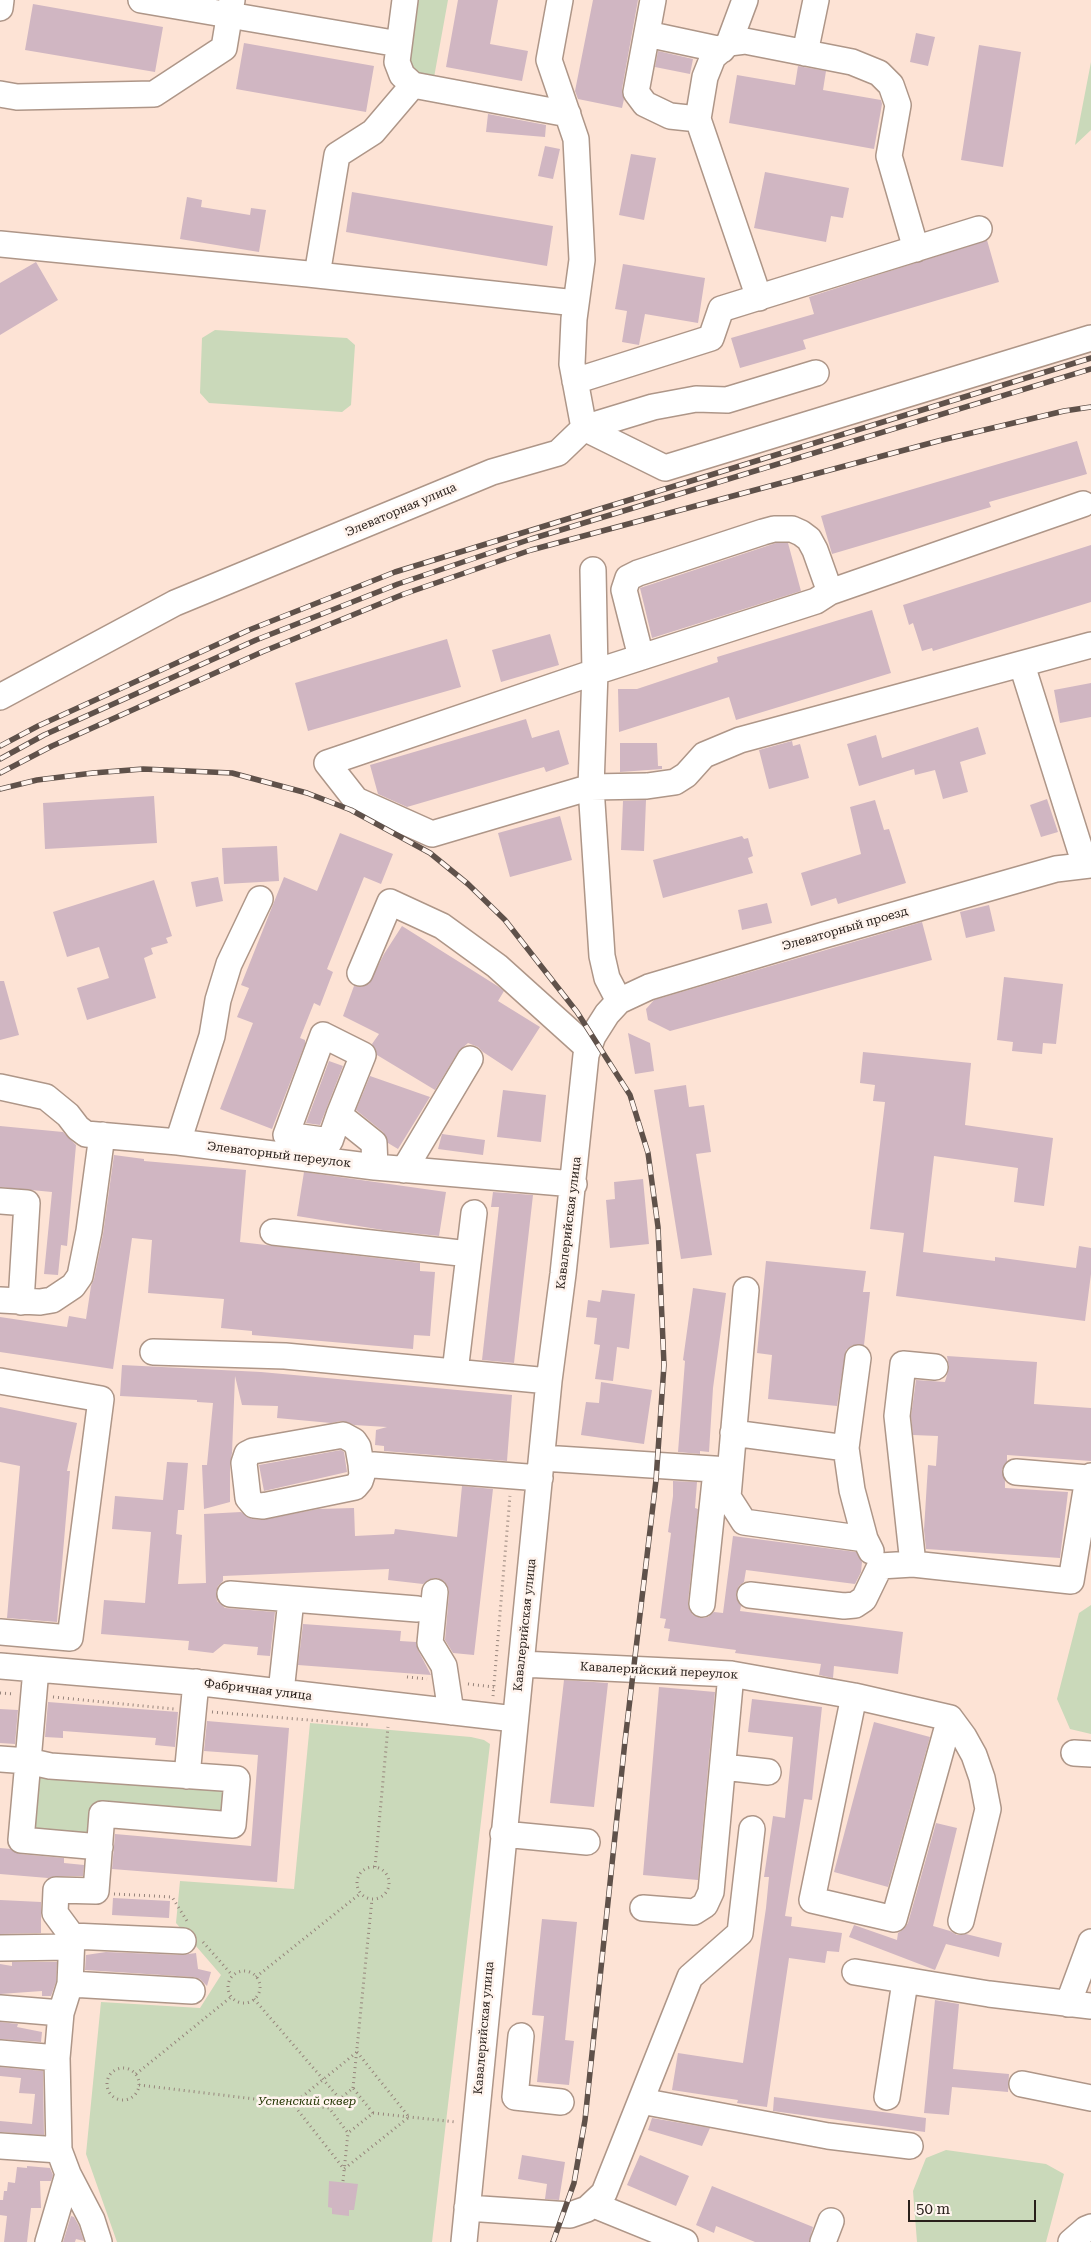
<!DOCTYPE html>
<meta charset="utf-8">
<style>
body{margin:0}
#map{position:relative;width:1091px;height:2242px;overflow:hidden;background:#fde3d5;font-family:"Roboto Serif",serif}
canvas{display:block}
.scale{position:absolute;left:908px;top:2200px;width:128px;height:22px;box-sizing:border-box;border:2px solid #29201b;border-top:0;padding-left:6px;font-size:15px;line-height:18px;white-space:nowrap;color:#29201b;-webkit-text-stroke:4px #fff4ee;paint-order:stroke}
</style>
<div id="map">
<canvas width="1091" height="2242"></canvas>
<div class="scale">50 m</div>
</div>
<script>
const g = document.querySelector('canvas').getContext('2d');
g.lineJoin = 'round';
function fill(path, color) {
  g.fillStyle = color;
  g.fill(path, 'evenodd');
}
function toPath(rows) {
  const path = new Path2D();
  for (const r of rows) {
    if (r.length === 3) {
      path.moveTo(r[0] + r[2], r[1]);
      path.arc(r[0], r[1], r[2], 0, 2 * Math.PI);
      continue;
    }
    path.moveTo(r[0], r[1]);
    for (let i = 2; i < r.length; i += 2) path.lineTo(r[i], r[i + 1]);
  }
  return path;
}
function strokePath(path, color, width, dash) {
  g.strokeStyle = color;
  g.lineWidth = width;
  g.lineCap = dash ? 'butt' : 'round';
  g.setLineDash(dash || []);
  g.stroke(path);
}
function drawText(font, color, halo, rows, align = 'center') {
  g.font = font + ' "Roboto Serif",serif';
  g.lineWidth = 5;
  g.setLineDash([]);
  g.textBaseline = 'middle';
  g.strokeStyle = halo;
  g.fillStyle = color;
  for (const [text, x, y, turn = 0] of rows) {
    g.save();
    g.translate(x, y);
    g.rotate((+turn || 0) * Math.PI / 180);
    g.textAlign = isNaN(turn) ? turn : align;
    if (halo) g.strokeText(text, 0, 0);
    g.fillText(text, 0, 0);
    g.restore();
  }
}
const green = toPath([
 [416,0,448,0,433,83,417,80,406,58],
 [1091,62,1091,130,1075,145],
 [215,330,347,338,355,345,351,405,342,412,209,403,200,393,202,338],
 [1091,1605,1091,1734,1070,1729,1057,1699,1079,1613],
 [310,1723,471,1737,484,1740,490,1744,432,2242,117,2242,86,2154,101,2002,200,2008,221,1975,176,1923,180,1881,294,1889],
 [35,1774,232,1787,231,1812,98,1806,95,1839,35,1836],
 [946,2150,1046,2164,1064,2174,1046,2242,917,2242,913,2191,926,2158]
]);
const building = toPath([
 [458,0,498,0,490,44,528,51,522,81,446,67],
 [593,0,638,0,622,89,624,99,622,108,578,99,575,91],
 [33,4,163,27,155,72,25,50],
 [916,33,935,37,928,66,910,62],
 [244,43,374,66,366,112,236,89],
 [979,45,1021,52,1003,167,961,160],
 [658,51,693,59,690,74,655,67],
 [798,66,826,71,823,90,881,100,882,104,874,149,729,123,737,75,795,85],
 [488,114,546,125,545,137,486,132],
 [545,146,560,149,553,179,538,176],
 [631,154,656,158,644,220,619,215],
 [765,172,849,188,843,218,831,216,826,242,754,228],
 [352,192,553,226,547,266,346,232],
 [187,197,202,200,201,207,250,215,251,208,266,210,259,252,180,239],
 [987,240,999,282,803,340,806,349,740,368,731,338,814,314,809,297],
 [36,262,58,300,0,335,0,283],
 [623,264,705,278,698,323,645,314,639,345,622,342,627,311,615,309],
 [1077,441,1087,474,989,502,991,507,832,554,821,516],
 [776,543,788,543,801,591,652,638,640,588],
 [1091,545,1091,602,933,651,932,648,922,651,913,623,909,625,903,605],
 [872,610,891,673,736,720,729,697,619,732,618,689,637,689,718,662,717,657],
 [550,634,559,665,501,682,492,650],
 [447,639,461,687,308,731,295,683],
 [1091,683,1091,717,1060,723,1054,690],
 [526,719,532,738,559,730,569,764,546,772,544,767,407,807,378,794,370,765],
 [978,727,986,754,960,762,968,792,943,799,935,770,915,775,914,769,859,786,847,744,876,735,882,758],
 [792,741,793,746,800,744,809,778,769,789,759,750],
 [620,743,657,743,658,766,662,766,662,769,620,772],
 [154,796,157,843,45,849,43,803],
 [1047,799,1058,832,1041,837,1030,805],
 [646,800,644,851,621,850,623,801],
 [875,800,884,830,889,829,906,883,838,904,836,898,811,906,801,873,861,854,850,807],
 [560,816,572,860,510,877,498,833],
 [340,833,393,854,381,884,364,877,327,969,333,972,320,1006,314,1003,300,1038,305,1040,305,1044,272,1129,220,1109,253,1023,237,1017,249,988,241,985,284,877,317,891],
 [742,836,744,839,748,838,753,856,748,858,753,873,663,898,653,860],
 [277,846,279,881,224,884,222,848],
 [218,877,223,901,196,907,191,882],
 [154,880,172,936,166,938,168,943,151,948,153,954,144,958,156,998,87,1020,77,988,109,978,99,947,67,957,53,912],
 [767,903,772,923,742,930,738,910],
 [989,905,995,931,966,938,960,912],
 [922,922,932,960,670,1031,648,1020,646,1009,654,1000],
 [402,926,499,987,504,991,498,1001,540,1027,512,1071,483,1052,478,1047,468,1043,458,1052,435,1090,377,1055,372,1044,379,1034,343,1016,354,986,361,987,369,984,384,954],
 [1004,977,1063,984,1056,1044,1043,1043,1042,1054,1012,1051,1013,1042,997,1040],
 [0,981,4,981,19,1035,0,1040],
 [628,1033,650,1043,654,1071,635,1074],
 [863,1052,971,1063,965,1125,1053,1138,1044,1206,1014,1202,1018,1168,934,1156,923,1252,995,1261,995,1257,1076,1268,1079,1246,1091,1248,1091,1274,1085,1321,896,1296,904,1233,870,1229,885,1102,873,1101,875,1085,860,1083],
 [329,1061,343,1066,320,1125,306,1123],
 [370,1076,430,1097,398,1149,388,1143,383,1132,356,1110],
 [686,1085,689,1107,704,1105,711,1152,696,1154,712,1255,681,1259,654,1090],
 [503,1090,546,1095,541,1142,497,1137],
 [0,1126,63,1132,76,1145,67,1246,61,1245,58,1275,44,1274,52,1192,0,1187],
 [442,1134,485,1140,483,1155,438,1149],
 [114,1155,144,1159,144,1161,246,1170,240,1242,420,1263,420,1271,435,1272,430,1336,414,1335,413,1349,252,1335,252,1331,221,1328,224,1299,148,1293,152,1240,132,1238,113,1369,0,1352,0,1317,67,1327,69,1316,86,1319,91,1286,94,1279,103,1234],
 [304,1172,446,1192,439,1236,383,1230,297,1216],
 [643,1179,649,1244,610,1248,606,1200,615,1199,614,1182],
 [493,1192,533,1195,514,1363,482,1360,499,1207,491,1207],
 [766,1261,866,1271,863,1292,870,1292,864,1345,853,1345,846,1350,837,1406,768,1399,772,1355,757,1353],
 [693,1288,726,1293,713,1388,709,1452,700,1451,700,1454,678,1452,685,1361,683,1360],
 [602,1290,635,1294,629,1349,617,1347,613,1381,595,1379,600,1345,594,1344,597,1318,586,1317,588,1300,600,1302],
 [947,1356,1037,1362,1034,1404,1091,1408,1091,1461,1007,1455,1007,1462,1002,1470,1005,1481,1005,1488,1068,1492,1060,1558,926,1549,924,1530,928,1465,936,1466,938,1436,913,1435,911,1416,916,1380,945,1382,949,1368],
 [122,1365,261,1372,512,1395,507,1461,384,1451,384,1446,375,1445,376,1430,387,1427,354,1425,341,1421,331,1423,277,1418,278,1406,242,1405,235,1376,232,1453,230,1464,230,1502,204,1509,202,1465,207,1465,213,1403,197,1402,197,1400,120,1396],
 [601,1382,652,1390,644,1444,581,1435,586,1402,599,1403],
 [0,1407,77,1423,67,1471,70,1471,57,1622,7,1618,20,1466,0,1462],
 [341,1450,344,1452,347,1472,264,1491,259,1465],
 [167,1462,188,1463,184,1510,178,1510,176,1534,182,1535,178,1584,206,1583,204,1514,241,1512,252,1519,262,1520,318,1509,354,1508,355,1536,394,1534,395,1529,457,1537,462,1486,493,1489,474,1655,453,1653,445,1640,449,1593,448,1587,444,1581,437,1578,430,1579,423,1584,388,1580,389,1569,223,1576,223,1581,218,1586,216,1593,217,1601,225,1608,275,1612,270,1656,257,1655,258,1647,224,1644,213,1653,188,1650,189,1641,101,1634,104,1600,145,1603,151,1532,112,1529,115,1496,163,1500],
 [673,1481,697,1482,695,1508,698,1509,688,1602,689,1609,693,1615,701,1618,708,1617,714,1612,723,1613,733,1536,856,1552,862,1562,861,1572,855,1584,746,1570,744,1582,739,1586,736,1593,737,1600,741,1606,740,1611,903,1632,898,1674,834,1666,833,1678,819,1675,821,1664,735,1653,736,1650,668,1641,670,1629,664,1628,666,1619,660,1618,671,1533,668,1532,673,1496],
 [303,1624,401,1631,400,1641,416,1642,418,1650,431,1675,298,1665],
 [564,1680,608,1683,594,1807,550,1803],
 [659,1687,715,1692,698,1880,643,1875],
 [752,1699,822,1707,812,1800,804,1799,785,1916,792,1917,791,1926,842,1933,839,1952,827,1951,825,1963,789,1958,767,2107,737,2103,738,2100,672,2090,678,2053,743,2063,766,1908,769,1877,764,1877,771,1830,773,1816,785,1818,793,1737,748,1732],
 [48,1702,178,1712,175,1747,155,1745,156,1738,63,1731,63,1738,45,1737],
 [0,1709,18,1710,15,1744,0,1743],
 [207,1721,289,1728,277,1882,112,1869,115,1834,251,1846,258,1755,204,1751],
 [874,1722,930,1737,888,1887,834,1872],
 [936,1823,957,1828,933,1926,950,1931,957,1935,966,1934,1002,1943,999,1957,946,1944,935,1970,849,1937,854,1925,897,1940,898,1933,904,1929,908,1923],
 [0,1848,11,1849,20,1854,64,1858,64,1863,84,1865,83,1876,56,1876,48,1878,0,1874],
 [113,1898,170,1901,169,1918,112,1915],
 [0,1900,41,1902,41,1933,0,1934],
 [542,1919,577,1922,565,2040,574,2041,569,2085,537,2082,544,2016,532,2015],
 [106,1952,182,1955,196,1953,198,1969,211,1972,207,1986,200,1979,193,1977,85,1970,86,1955],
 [12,1962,57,1962,56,1982,51,1996,42,1996,42,1991,0,1994,0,1964,12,1966],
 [935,2000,959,2004,953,2069,1009,2074,1008,2092,952,2087,949,2115,924,2113],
 [0,2022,18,2024,17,2027,42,2032,41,2042,0,2039],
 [0,2067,43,2071,44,2135,0,2132,0,2121,32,2124,35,2094,19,2093,21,2078,0,2076],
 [774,2097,926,2118,925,2132,773,2111],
 [652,2118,710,2128,702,2146,648,2130],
 [522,2155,565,2162,559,2200,545,2199,547,2184,518,2179],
 [640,2155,689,2176,676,2206,627,2185],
 [27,2166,50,2168,53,2175,51,2181,40,2181,41,2208,31,2208,27,2242,4,2242,7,2216,0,2215,0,2200,3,2200,4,2191,7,2191,8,2182,15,2183,17,2167,27,2168],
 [329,2181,358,2184,354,2210,349,2210,349,2216,332,2214,332,2208,328,2207],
 [712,2186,813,2227,809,2242,755,2242,716,2226,714,2233,696,2225],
 [71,2216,74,2217,79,2226,84,2241,76,2239,75,2242,63,2242]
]);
const path = toPath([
 [407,1677,427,1679],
 [468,1684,494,1687],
 [0,1693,14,1694],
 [493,1696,510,1496],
 [53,1697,174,1709],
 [212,1712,370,1725],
 [373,1883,16],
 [375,1867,388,1727],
 [114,1894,172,1897,187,1921],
 [203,1942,232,1975],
 [244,1987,16],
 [256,1977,361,1893],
 [254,1999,340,2099],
 [357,2052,409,2117,344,2169,293,2104,357,2052],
 [123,2084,16],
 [136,2074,231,1997],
 [139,2085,329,2108,348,2133,373,2113,353,2088,329,2108],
 [353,2088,372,1899],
 [373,2113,456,2122],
 [343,2181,348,2133]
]);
const minor = toPath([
 [141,0,399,44],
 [405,0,397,62,402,75,413,85,568,114],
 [560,0,549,60,576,139,582,260,574,319,572,364,584,428,665,468,1091,338],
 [653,0,636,92,645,104,670,116,698,119],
 [0,8,1,0],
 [647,34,722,50],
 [729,43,745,0],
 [805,53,816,0],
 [0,94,17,97,154,94,224,48,232,0],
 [0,244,308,274,576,303],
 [317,275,337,155,373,132,413,85],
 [759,298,698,119,705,77,713,57,729,43,745,41,852,62,879,73,891,85,898,105,889,156,916,249],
 [575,381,711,338,721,309,979,229],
 [1083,504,830,592,816,601,595,672,327,763,356,800,432,834,591,787,647,786,675,782,686,775,704,755,740,740,1091,645],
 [593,570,595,672,591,787,602,956,607,978,619,1001],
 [641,657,624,590,628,578,638,573,763,532,774,529,792,529,801,533,809,539,815,550,830,592],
 [1022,665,1085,865],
 [0,697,175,603,492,472,558,453,584,428,653,407,696,399,727,400,816,373],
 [360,973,390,902,442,926,497,966,588,1048],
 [0,1087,46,1097,68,1115,78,1128,86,1134,178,1142,375,1167,574,1184],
 [339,1115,330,1141,286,1135,323,1035,363,1055,339,1115,374,1143,375,1167],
 [178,1142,212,1036,218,1000,229,964,260,899],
 [404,1170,470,1059],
 [0,1201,27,1203,21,1302],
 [273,1232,469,1254],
 [746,1290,728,1497,744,1522,865,1539],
 [0,1300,40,1302,52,1300,73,1286,80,1276,89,1231,102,1135],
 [153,1352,285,1356,549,1381],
 [858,1358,846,1448,852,1490,865,1539,871,1551],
 [455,1372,474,1213],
 [0,1381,101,1399,70,1638,0,1632],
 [733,1433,846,1448],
 [542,1458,729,1470],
 [361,1464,358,1447,354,1441,343,1435,253,1451,247,1454,244,1463,248,1498,254,1505,263,1506,355,1487,360,1481,362,1475,361,1464,540,1478],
 [1016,1472,1088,1478],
 [913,1564,897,1416,903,1364,935,1367],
 [880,1566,913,1564,1071,1581,1088,1478,1091,1476],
 [435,1592,430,1643,444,1666,451,1712],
 [230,1594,417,1609],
 [750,1595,844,1606,855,1605,864,1599,880,1566],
 [702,1604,716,1471],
 [521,1664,731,1674,854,1696,950,1718,894,1919,812,1900,854,1696],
 [0,1666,202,1683,515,1719],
 [281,1692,291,1600],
 [950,1718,964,1737,974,1755,982,1778,988,1809,961,1921],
 [1074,1753,1091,1754],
 [0,1759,28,1761,36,1669],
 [723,1767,768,1772],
 [187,1776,196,1682],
 [503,1834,587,1842],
 [643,1908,694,1912,705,1905,711,1892,731,1674],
 [72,1936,183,1941],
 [0,1948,71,1947],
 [855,1972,989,1994,1091,2006],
 [70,1984,192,1991],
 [1068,2004,1091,1942],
 [0,2008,61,2013],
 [521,2036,515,2097,561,2102],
 [0,2053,57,2058],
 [1022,2084,1091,2098],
 [887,2097,905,1982],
 [641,2101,828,2136,910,2146],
 [0,2146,59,2150],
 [594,2205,685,2242],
 [467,2208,570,2215,587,2209,604,2193,690,1977,740,1933,752,1829],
 [48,2242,68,2174],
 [99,2242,92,2220,68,2174,59,2150,57,2058,61,2013,70,1984,72,1936,55,1913,56,1890,96,1891,102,1814,233,1825,237,1779,50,1766,28,1761,21,1840,100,1847],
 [464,2242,549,1381,563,1274,586,1055,593,1036,607,1014,619,1001,649,987,824,935,1056,869,1091,865],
 [823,2242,831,2221],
 [1071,2242,1086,2229,1091,2227]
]);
const rail = toPath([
 [0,746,38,726,249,630,395,572,1091,358],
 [0,759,44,735,256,640,398,584,531,539,1091,369],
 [0,773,52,746,262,652,404,594,531,550,942,440,1064,411,1091,407],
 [0,789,37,780,93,773,143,769,188,771,232,773,307,793,351,810,430,853,468,884,505,920,577,1012,630,1095,648,1153,658,1227,664,1365,656,1480,625,1741,585,2120,574,2183,553,2242]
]);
const streetNames = [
 ["Элеваторная улица",401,510,-23],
 ["Элеваторный проезд",845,929,-16],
 ["Элеваторный переулок",279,1155,7],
 ["Кавалерийская улица",569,1223,-83],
 ["Кавалерийская улица",525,1625,-84],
 ["Кавалерийский переулок",659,1671,3],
 ["Фабричная улица",258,1690,7],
 ["Кавалерийская улица",484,2028,-85]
];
const parkNames = [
 ["Успенский сквер",307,2101]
];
fill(green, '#cad9ba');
fill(building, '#d0b6c2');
strokePath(minor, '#ae9688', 28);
strokePath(path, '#96847b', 3, [1, 4]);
strokePath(minor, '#fff', 25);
strokePath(rail, '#5f514a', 5.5);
strokePath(rail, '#fff4ee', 4, [11]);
drawText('12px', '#29201b', '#fff4ee', streetNames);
drawText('italic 12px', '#213400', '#fff4ee', parkNames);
</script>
